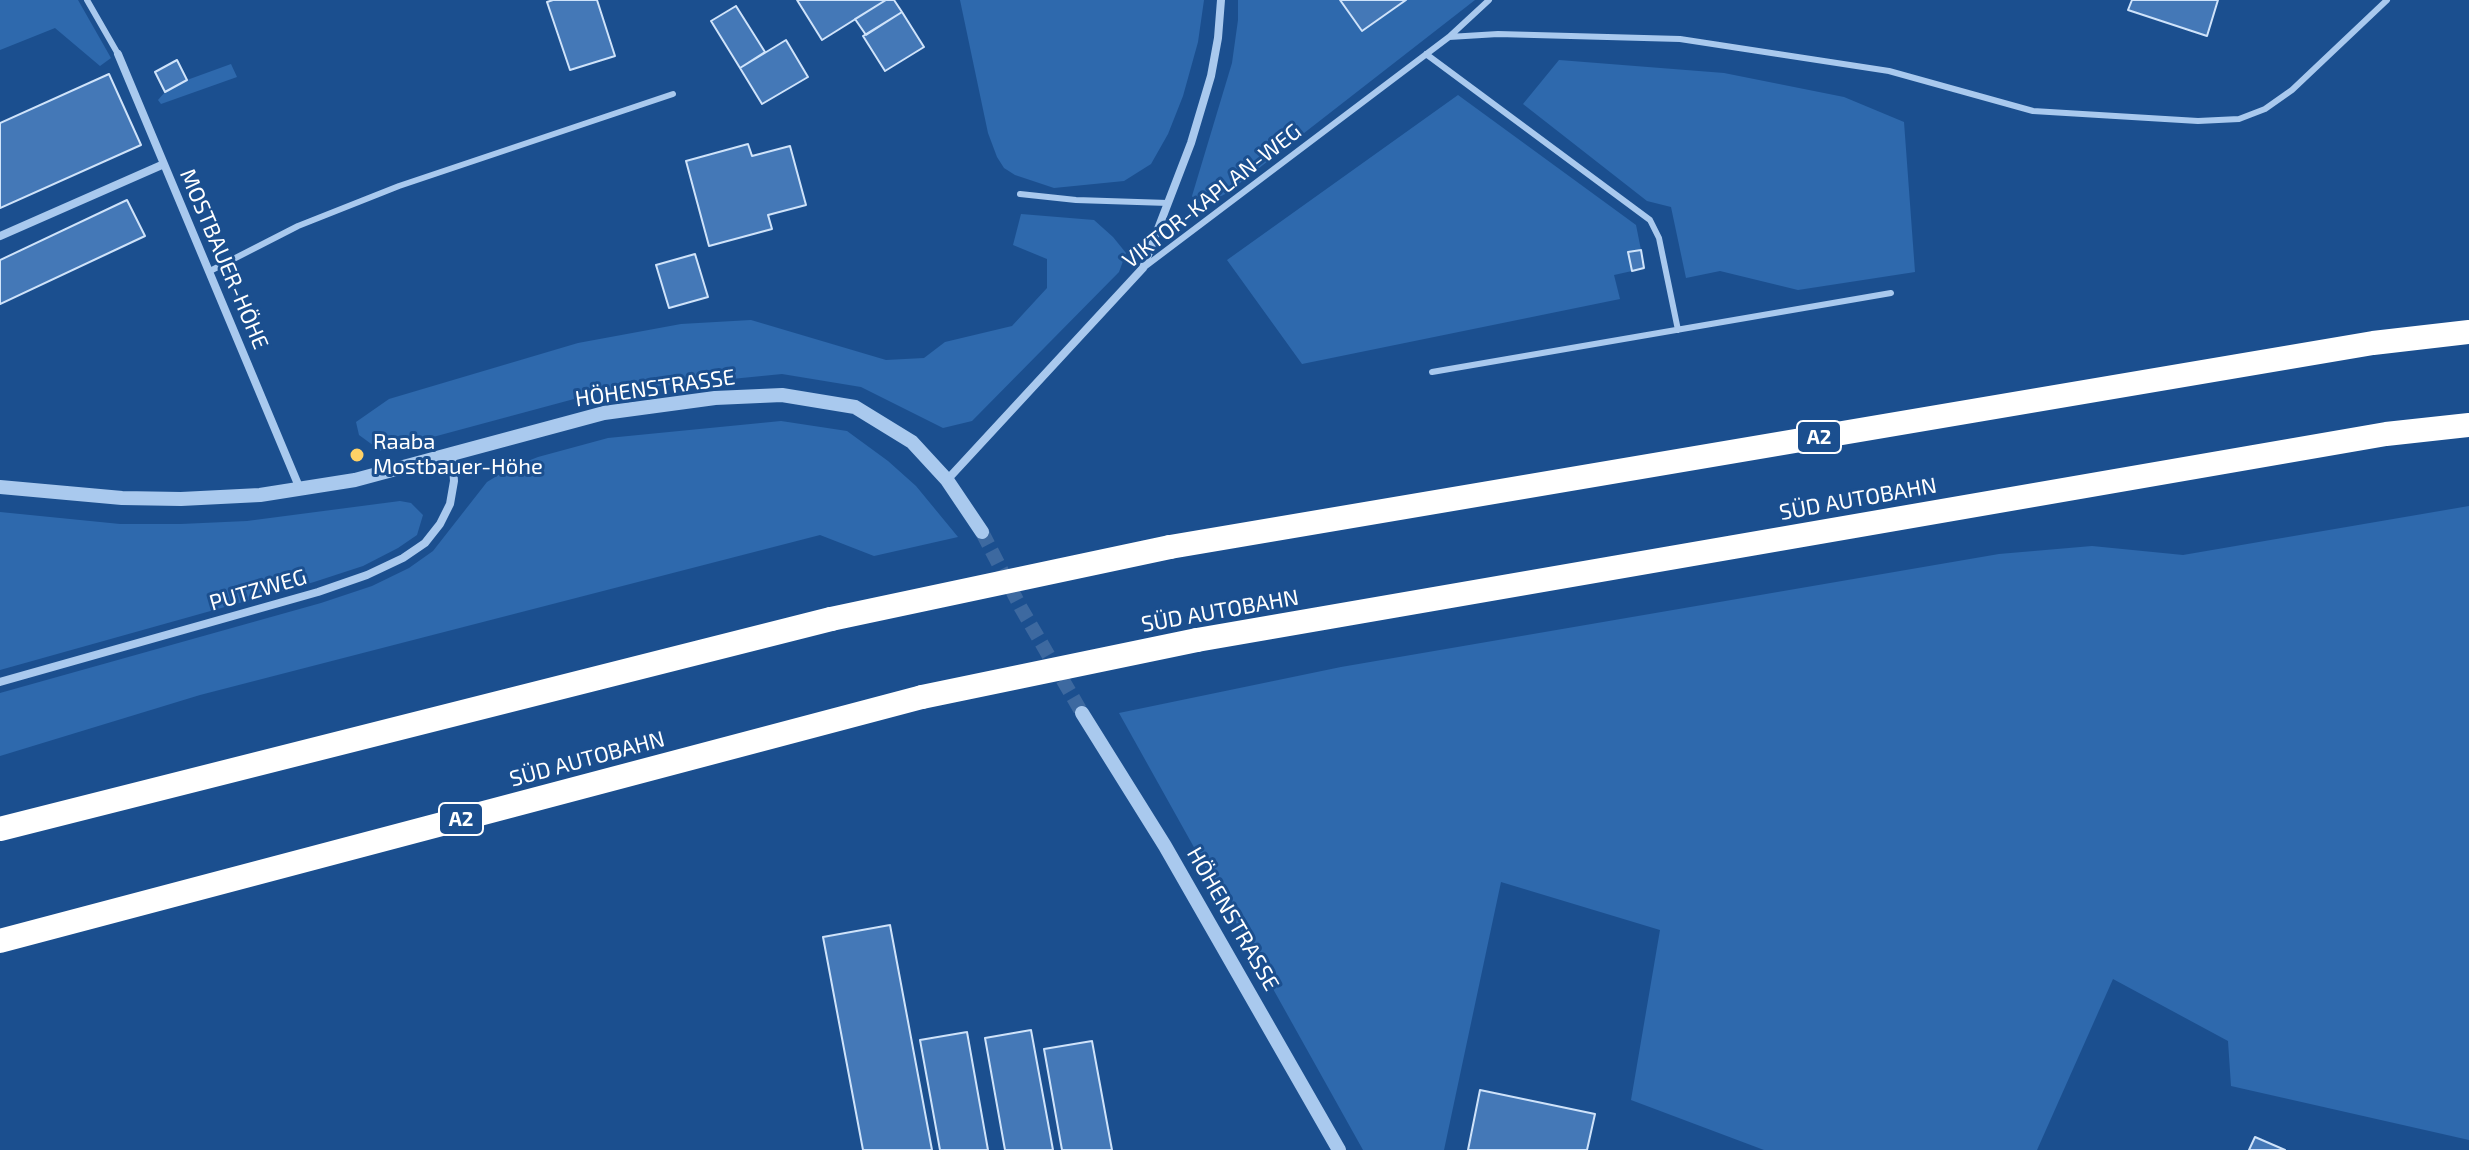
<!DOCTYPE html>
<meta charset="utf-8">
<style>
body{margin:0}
canvas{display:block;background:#1b4f8f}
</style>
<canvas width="2469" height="1150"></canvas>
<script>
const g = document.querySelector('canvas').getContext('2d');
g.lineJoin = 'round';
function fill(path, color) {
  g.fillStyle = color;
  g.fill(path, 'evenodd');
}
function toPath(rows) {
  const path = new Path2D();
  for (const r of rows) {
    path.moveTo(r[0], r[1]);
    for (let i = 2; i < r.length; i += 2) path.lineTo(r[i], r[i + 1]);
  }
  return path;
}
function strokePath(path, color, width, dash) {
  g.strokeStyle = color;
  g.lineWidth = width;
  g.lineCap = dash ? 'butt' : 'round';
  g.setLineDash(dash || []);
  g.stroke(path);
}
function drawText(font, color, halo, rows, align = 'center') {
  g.font = font + ' "Exo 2",sans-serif';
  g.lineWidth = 6;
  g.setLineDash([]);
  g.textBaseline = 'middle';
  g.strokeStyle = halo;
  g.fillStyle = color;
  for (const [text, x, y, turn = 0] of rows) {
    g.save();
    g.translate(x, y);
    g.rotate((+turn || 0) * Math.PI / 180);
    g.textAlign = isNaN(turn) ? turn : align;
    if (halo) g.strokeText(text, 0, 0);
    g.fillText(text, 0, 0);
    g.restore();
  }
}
const green = toPath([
 [0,0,78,0,111,58,100,66,55,28,0,50],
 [960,0,1204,0,1198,42,1183,96,1168,134,1151,164,1124,181,1054,188,1015,175,1004,168,997,157,988,133],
 [1238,0,1475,0,1227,193,1210,202,1201,203,1195,201,1192,196,1232,63,1238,20],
 [1559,60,1724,73,1844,97,1904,122,1915,272,1798,290,1720,271,1686,278,1671,207,1647,201,1523,104],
 [231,64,237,77,161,104,158,100,165,92,187,80],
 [1458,95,1636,225,1641,250,1628,253,1632,271,1614,275,1620,299,1302,364,1227,260],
 [1021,214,1094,220,1113,237,1126,253,1119,272,972,421,943,428,861,387,782,374,600,392,381,451,359,435,356,422,389,399,578,343,681,324,751,320,886,360,924,358,945,342,1012,326,1047,288,1047,259,1013,245],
 [781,421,847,431,888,461,916,486,958,537,874,556,820,535,200,695,0,756,0,693,321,603,372,586,409,568,433,551,487,482,510,468,538,457,608,438],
 [400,501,411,503,423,515,417,535,398,548,363,566,314,582,0,670,0,512,120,524,181,524,247,521],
 [2469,506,2469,1140,2231,1086,2228,1041,2113,979,2037,1150,1764,1150,1631,1100,1660,930,1501,882,1444,1150,1363,1150,1119,713,1341,667,1999,554,2092,546,2183,555]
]);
const building = toPath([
 [553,0,597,0,615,56,570,70,547,2,553,0],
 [797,0,886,0,822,40,797,0],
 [886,0,894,0,902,12,866,35,855,19,886,0],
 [1340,0,1406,0,1362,31,1340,0],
 [2132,0,2218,0,2207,36,2128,10,2132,0],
 [736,6,765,52,740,68,711,21,736,6],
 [902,12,924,47,885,71,863,36,902,12],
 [786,40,808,77,762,104,740,68,786,40],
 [177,60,187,80,165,92,155,72,177,60],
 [109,74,141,145,0,208,0,123,109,74],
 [748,144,752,156,790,146,806,205,768,215,772,229,709,246,686,161,748,144],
 [127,200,145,236,0,304,0,260,127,200],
 [1641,250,1644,268,1632,271,1628,252,1641,250],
 [695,254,708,297,669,308,656,265,695,254],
 [890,925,932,1150,863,1150,823,937,890,925],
 [1031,1030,1053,1150,1005,1150,985,1038,1031,1030],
 [967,1032,988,1150,940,1150,920,1040,967,1032],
 [1092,1041,1112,1150,1062,1150,1044,1049,1092,1041],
 [1480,1090,1595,1114,1587,1150,1468,1150,1480,1090],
 [2255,1137,2285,1150,2249,1150,2255,1137]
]);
const tertiaryTunnel = toPath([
 [982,532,1021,608,1082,713]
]);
const service = toPath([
 [87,0,118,54],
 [1449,37,1498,34,1680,39,1889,71,2033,111,2198,121,2239,119,2265,109,2292,90,2387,0],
 [1426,54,1650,220,1659,238,1678,330],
 [1020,194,1076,200,1168,203],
 [1143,268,1449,37,1489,0],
 [210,271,298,226,399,186,673,94],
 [1432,372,1891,293]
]);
const minor = toPath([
 [118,54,300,489],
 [0,236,164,164],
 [947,480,1143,268,1191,143,1211,76,1218,38,1221,0],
 [0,682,318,592,367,575,403,558,425,543,440,524,450,504,454,481,452,454]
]);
const tertiary = toPath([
 [0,487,122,498,181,499,260,495,355,480,604,413,715,398,782,395,855,407,912,442,947,480,982,532],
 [1082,713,1165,846,1339,1150]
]);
const motorway = toPath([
 [1170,547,2373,343,2469,332],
 [1197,640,2386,434,2469,425],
 [0,829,831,619],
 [0,941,922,697]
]);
const motorwayBridge = toPath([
 [831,619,1170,547],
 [922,697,1197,640]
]);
const markers = [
 [357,455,8,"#ffd166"]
];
const shields = [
 [1819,437,44],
 [461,819,44]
];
const shieldNames = [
 ["A2",1819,437],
 ["A2",461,819]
];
const streetNames = [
 ["VIKTOR-KAPLAN-WEG",1212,196,-38],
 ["MOSTBAUER-HÖHE",224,259,67],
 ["HÖHENSTRASSE",655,388,-8],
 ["SÜD AUTOBAHN",1858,499,-10],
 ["PUTZWEG",258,590,-16],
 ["SÜD AUTOBAHN",1220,611,-10],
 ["SÜD AUTOBAHN",587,759,-15],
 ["HÖHENSTRASSE",1233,919,60]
];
const poiNames = [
 ["Raaba",373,442],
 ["Mostbauer-Höhe",373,467]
];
fill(green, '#2e69ad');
fill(building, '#4478b7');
strokePath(building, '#cfe3fa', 2);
strokePath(tertiaryTunnel, '#3d69a0', 14, [14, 7]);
strokePath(service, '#a9c9ee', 6);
strokePath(minor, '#a9c9ee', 8);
strokePath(tertiary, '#a9c9ee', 14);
strokePath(motorway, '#fff', 24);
strokePath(motorwayBridge, '#fff', 24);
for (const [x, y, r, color] of markers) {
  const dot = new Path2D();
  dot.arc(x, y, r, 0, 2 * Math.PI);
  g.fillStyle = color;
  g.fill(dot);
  strokePath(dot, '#1b4f8f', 3);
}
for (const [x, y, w] of shields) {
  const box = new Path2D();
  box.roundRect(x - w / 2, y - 16, w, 32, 6);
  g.fillStyle = '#1b4f8f';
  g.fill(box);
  strokePath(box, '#fff', 2);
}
drawText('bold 20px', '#fff', null, shieldNames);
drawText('22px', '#fff', '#1b4f8f', streetNames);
drawText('22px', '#fff', '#1b4f8f', poiNames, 'left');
</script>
